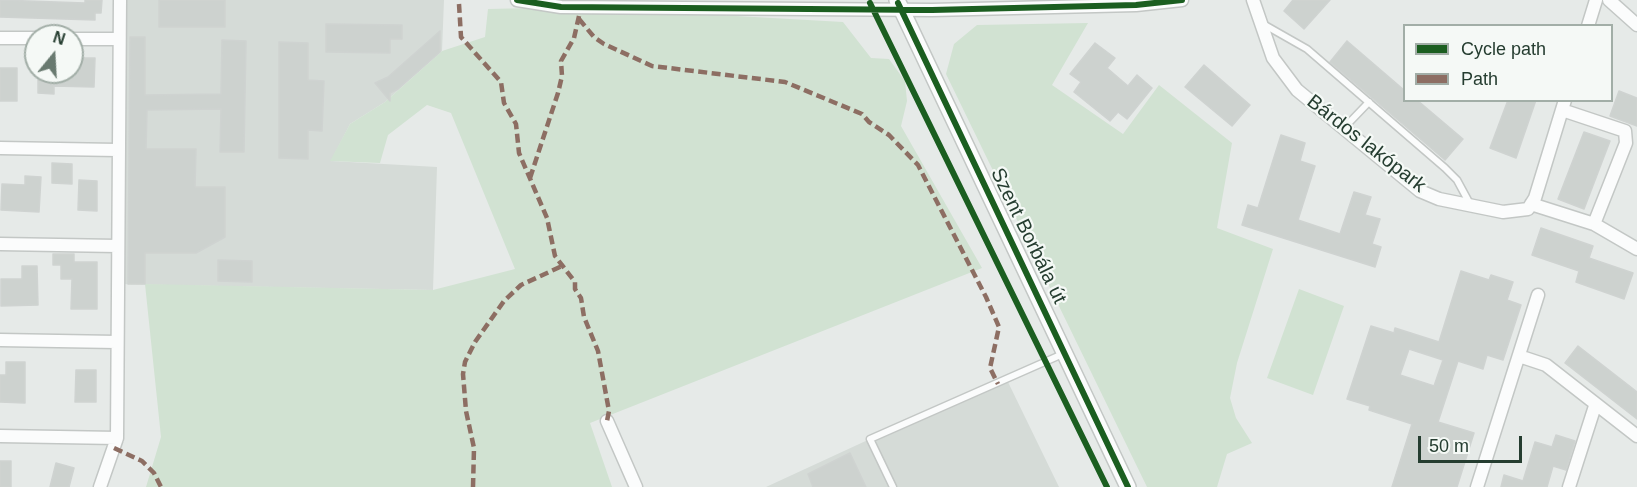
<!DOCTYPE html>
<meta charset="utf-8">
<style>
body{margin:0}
#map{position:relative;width:1637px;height:487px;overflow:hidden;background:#e6eae8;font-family:Helvetica,sans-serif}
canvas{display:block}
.legend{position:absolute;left:1403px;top:24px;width:210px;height:78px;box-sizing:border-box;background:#f5f9f6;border:2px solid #a2aea7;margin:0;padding:8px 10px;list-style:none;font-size:18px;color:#253d30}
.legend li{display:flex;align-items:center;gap:12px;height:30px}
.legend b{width:30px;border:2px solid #a2aea7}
.north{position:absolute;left:24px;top:24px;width:60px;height:60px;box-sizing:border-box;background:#f5f9f6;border:2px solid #a2aea7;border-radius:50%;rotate:18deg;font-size:16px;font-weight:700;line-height:24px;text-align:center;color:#253d30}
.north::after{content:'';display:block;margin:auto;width:21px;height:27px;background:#697a70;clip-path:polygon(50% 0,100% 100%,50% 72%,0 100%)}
.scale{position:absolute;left:1418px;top:436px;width:104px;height:27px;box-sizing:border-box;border:3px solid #253d30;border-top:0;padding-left:8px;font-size:18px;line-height:21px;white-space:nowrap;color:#253d30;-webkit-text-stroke:4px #f5f9f6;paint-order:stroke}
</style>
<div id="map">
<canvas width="1637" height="487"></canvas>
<ul class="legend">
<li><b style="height:8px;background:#1b5e20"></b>Cycle path</li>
<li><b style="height:8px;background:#8d6e63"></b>Path</li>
</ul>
<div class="north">N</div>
<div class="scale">50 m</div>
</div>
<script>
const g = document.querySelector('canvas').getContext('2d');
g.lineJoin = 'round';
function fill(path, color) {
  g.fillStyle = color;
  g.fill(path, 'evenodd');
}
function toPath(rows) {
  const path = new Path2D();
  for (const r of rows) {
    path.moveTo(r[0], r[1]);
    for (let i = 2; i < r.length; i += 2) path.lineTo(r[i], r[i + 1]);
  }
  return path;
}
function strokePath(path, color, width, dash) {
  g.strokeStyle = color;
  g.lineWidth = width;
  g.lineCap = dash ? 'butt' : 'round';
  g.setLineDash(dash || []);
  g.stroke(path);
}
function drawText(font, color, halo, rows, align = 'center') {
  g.font = font + ' Helvetica,sans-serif';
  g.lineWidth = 4.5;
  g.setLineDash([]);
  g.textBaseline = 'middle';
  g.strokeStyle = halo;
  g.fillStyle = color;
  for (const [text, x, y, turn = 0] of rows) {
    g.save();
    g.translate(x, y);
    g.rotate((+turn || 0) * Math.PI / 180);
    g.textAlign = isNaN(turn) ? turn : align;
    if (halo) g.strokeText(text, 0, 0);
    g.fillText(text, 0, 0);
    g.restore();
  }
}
const built = toPath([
 [118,0,444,0,442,51,385,102,350,124,331,161,437,167,433,290,114,284],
 [1007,380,1059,487,766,487,870,439]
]);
const green = toPath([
 [577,7,843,22,871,58,889,59,905,81,907,101,901,126,982,268,590,423,612,487,146,487,161,437,145,284,433,290,515,269,451,113,427,105,388,135,380,163,330,161,350,124,385,102,442,51,485,37,488,9],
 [1088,23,1052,85,1123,134,1159,85,1232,143,1217,228,1273,249,1237,363,1230,398,1236,418,1252,443,1227,454,1217,487,1147,487,946,74,954,44,977,25],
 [1299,289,1344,306,1313,395,1267,378]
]);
const building = toPath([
 [0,0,85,3,85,0,102,0,101,13,95,13,95,20,0,17,0,0],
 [159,0,225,0,225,27,159,27,159,0],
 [1293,0,1330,0,1304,29,1284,11,1293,0],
 [326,24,402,25,402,39,390,39,390,53,326,52,326,24],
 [440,31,440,52,398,89,390,93,390,101,375,83,388,77,440,31],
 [130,37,145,37,145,95,221,94,222,40,246,41,244,152,220,152,221,109,147,110,146,149,196,149,195,187,225,187,225,237,196,253,145,253,145,284,128,284,130,37],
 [1347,41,1404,90,1404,100,1417,100,1463,139,1445,160,1330,62,1347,41],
 [279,42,308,43,308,80,324,81,322,131,308,130,308,159,279,158,279,42],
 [1095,43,1115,58,1107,68,1128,86,1137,75,1152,88,1127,119,1118,112,1110,121,1074,92,1081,82,1070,74,1095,43],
 [72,58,95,58,94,87,54,86,54,94,38,93,38,72,72,72,72,58],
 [1204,65,1250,105,1232,126,1185,87,1204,65],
 [0,68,17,68,17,101,0,101,0,68],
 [1619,91,1637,98,1637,126,1610,116,1619,91],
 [1508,100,1536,100,1516,158,1490,148,1508,100],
 [1584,132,1610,141,1584,209,1558,199,1584,132],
 [1281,135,1305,143,1300,161,1315,166,1298,220,1340,234,1354,192,1371,197,1365,215,1380,219,1372,244,1381,247,1375,267,1242,225,1248,205,1258,208,1281,135],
 [52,163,72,164,72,184,52,183,52,163],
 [25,176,41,177,39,212,1,210,2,184,25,185,25,176],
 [79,180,97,181,97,211,78,210,79,180],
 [1541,228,1593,246,1589,258,1633,273,1624,299,1576,282,1579,271,1532,255,1541,228],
 [53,254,74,254,74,262,97,262,97,309,71,309,72,279,61,279,61,265,53,265,53,254],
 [218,260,252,261,252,282,218,281,218,260],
 [22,266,37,266,38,305,1,306,1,279,22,279,22,266],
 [1461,271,1489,280,1491,275,1513,282,1507,300,1521,305,1503,360,1487,355,1483,369,1458,361,1438,422,1474,433,1457,487,1392,487,1412,424,1369,410,1370,406,1347,399,1371,326,1394,333,1395,328,1439,342,1461,271],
 [1409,349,1443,360,1434,386,1400,375,1409,349],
 [1578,346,1637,392,1637,419,1565,363,1578,346],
 [6,362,25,362,25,403,0,402,0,375,6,375,6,362],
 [76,370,96,370,96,402,75,402,76,370],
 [1556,435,1575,441,1566,470,1553,466,1547,487,1501,487,1504,475,1523,481,1535,442,1552,447,1556,435],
 [850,453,866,487,813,487,808,474,850,453],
 [0,461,11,461,11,487,0,487,0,461],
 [56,463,74,468,69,487,50,487,56,463]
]);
const service = toPath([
 [1263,24,1307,49,1445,168,1457,180,1470,204],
 [1344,128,1369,102],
 [893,487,870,439,1065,353]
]);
const minor = toPath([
 [517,0,561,7,932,10,1136,5,1182,0],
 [1253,0,1273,58,1297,90,1420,191,1439,199,1503,212,1528,209,1535,198,1565,100],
 [1609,0,1637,25],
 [1588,26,1596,0],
 [0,38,36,38],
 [72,39,117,39],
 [0,148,117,150],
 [1531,204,1594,224,1626,143,1625,131,1562,110],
 [1594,224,1637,249],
 [0,244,117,246],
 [0,340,116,342],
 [1519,356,1546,365,1637,436],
 [607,421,636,487],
 [0,436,117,438],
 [100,487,117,438,120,0],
 [1477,487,1538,295],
 [1569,487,1595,406]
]);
const tertiary = toPath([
 [897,0,1128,487]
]);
const quiet = toPath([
 [459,4,461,37,501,82,504,103,516,124,519,153,547,218,555,256,575,282,575,289,581,298,584,317,598,351,609,411,607,421],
 [579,19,594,37,604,44,652,66,785,82,862,114,869,122,889,135,918,165,986,297,999,327,990,368,998,384],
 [530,178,558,93,562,76,561,61,574,38,579,16],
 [114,448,142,461,154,473,161,487],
 [473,487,474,448,466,411,463,374,465,362,475,342,504,301,521,285,562,266]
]);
const cycleway = toPath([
 [517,0,561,7,932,10,1136,5,1182,0],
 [870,3,1107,487],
 [898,3,1128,487]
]);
const streetNames = [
 ["Bárdos lakópark",1366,144,38],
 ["Szent Borbála út",1028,236,64]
];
fill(built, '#d5dbd7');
fill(green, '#d1e2d2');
fill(building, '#cdd2cf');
strokePath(building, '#cfd3d1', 1.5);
strokePath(service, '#c3c7c5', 9);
strokePath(minor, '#c3c7c5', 15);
strokePath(tertiary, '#c3c7c5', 18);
strokePath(service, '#fbfcfc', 6);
strokePath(minor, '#fbfcfc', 12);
strokePath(tertiary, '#fbfcfc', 15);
strokePath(quiet, '#8d6e63', 4.5, [9, 4.5]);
strokePath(cycleway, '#1b5e20', 6);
drawText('20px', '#253d30', '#f5f9f6', streetNames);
</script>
